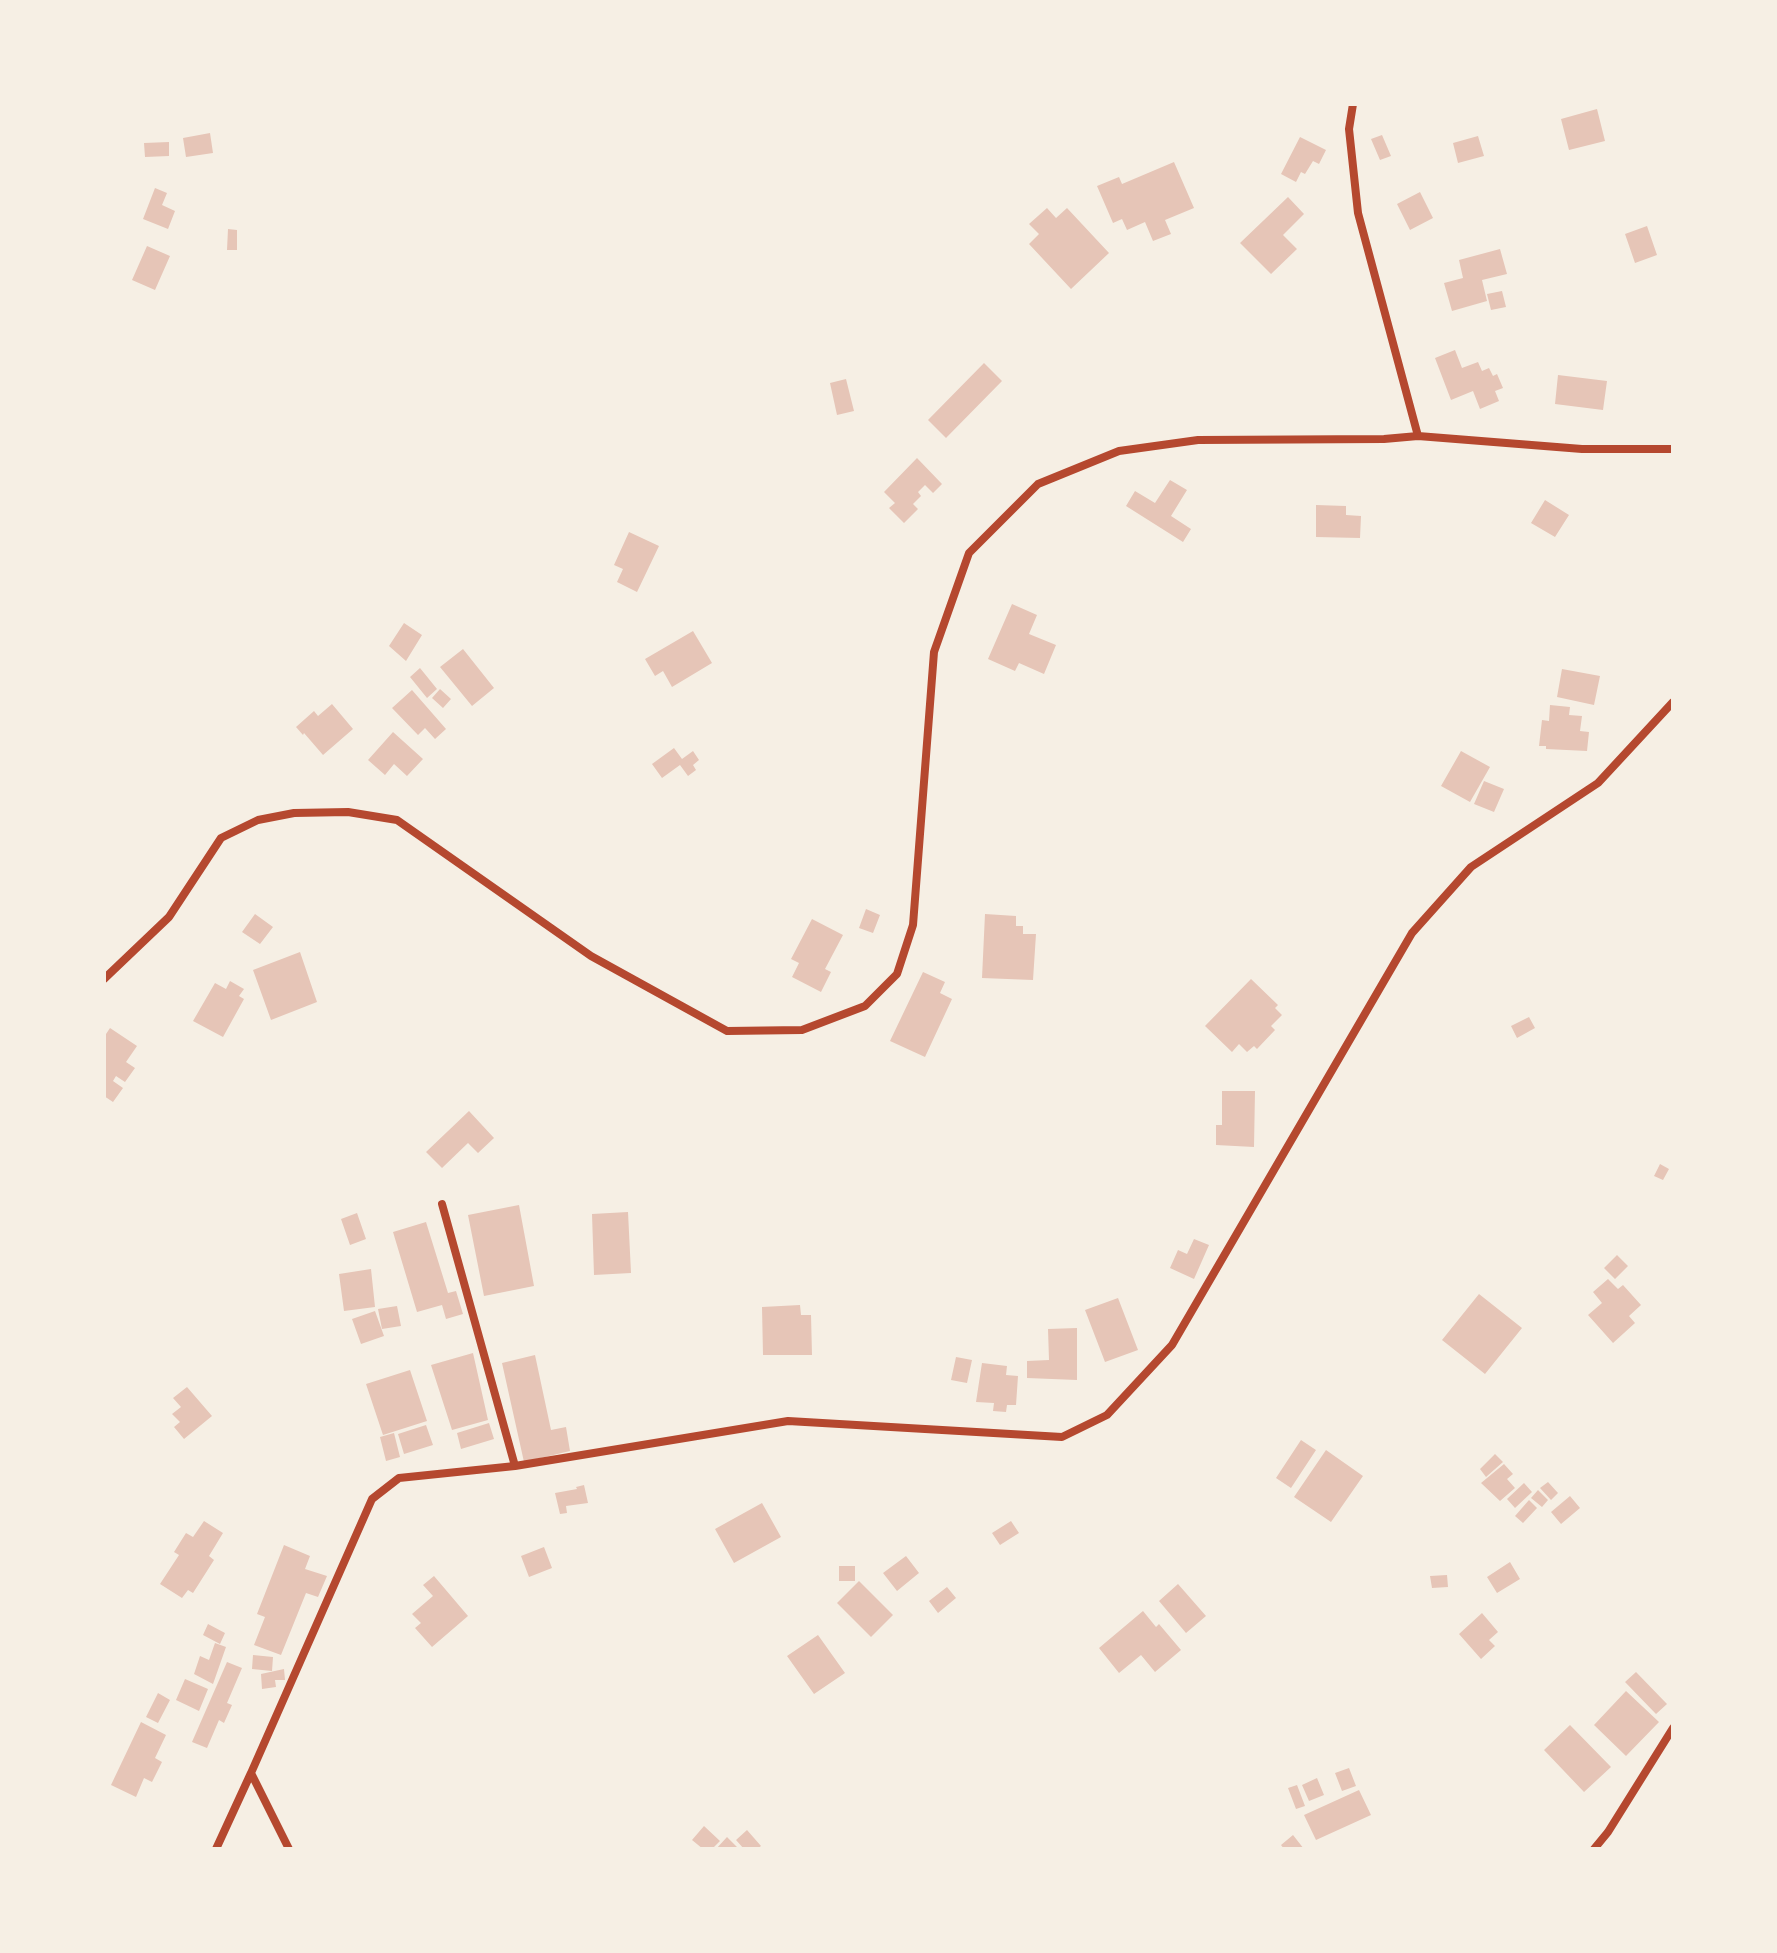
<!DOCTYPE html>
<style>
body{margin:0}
#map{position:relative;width:1777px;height:1953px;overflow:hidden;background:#f6efe4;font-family:Mulish,sans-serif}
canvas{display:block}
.frame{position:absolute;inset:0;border:106px solid #f6efe4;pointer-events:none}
</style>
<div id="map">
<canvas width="1777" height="1953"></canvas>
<div class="frame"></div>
</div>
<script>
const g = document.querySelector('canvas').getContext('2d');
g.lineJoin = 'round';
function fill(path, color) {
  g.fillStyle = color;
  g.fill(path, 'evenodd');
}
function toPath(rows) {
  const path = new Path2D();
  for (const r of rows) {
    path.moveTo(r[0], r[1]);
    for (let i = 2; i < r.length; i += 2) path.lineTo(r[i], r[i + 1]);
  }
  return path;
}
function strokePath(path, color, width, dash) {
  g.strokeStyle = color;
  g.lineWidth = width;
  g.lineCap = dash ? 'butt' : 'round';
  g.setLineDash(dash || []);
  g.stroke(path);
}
const building = toPath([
 [1597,109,1605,141,1569,150,1561,119],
 [210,133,213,153,186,157,183,138],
 [1382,135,1391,156,1380,160,1371,139],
 [1478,136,1484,156,1458,163,1453,143],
 [1300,137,1326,150,1319,164,1313,161,1305,174,1301,172,1296,182,1281,174],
 [169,142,169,156,145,157,144,143],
 [1174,162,1194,208,1165,220,1171,234,1153,241,1145,222,1127,230,1122,219,1113,223,1097,186,1119,177,1122,184],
 [155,188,167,193,162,205,175,211,168,229,143,219],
 [1420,192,1433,218,1410,230,1397,204],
 [1288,197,1304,214,1283,235,1297,249,1271,274,1240,243],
 [1047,208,1056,218,1067,208,1109,253,1071,289,1029,244,1039,234,1029,224],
 [1647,226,1657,255,1635,263,1625,234],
 [228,229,237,230,237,250,227,250],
 [147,246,170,256,155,290,132,280],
 [1500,249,1507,274,1482,280,1487,301,1452,311,1444,283,1463,278,1459,260],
 [1502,291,1506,307,1491,310,1487,294],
 [1455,350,1462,368,1478,362,1482,371,1489,368,1493,376,1497,374,1503,388,1495,391,1499,401,1480,409,1473,391,1451,400,1435,358],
 [984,363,1002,381,946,438,928,420],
 [1558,375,1607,381,1603,410,1555,404],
 [846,379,854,411,837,415,830,383],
 [917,458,942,484,933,493,925,485,918,492,921,496,913,504,918,509,904,523,889,508,895,503,884,492],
 [1170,480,1187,490,1171,516,1191,529,1183,542,1126,506,1135,491,1155,503],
 [1545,500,1569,515,1555,537,1531,523],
 [1316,505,1346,506,1346,515,1361,516,1360,538,1316,537],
 [629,532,659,546,637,592,617,582,623,569,614,565],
 [1012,604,1037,615,1029,634,1056,645,1044,674,1019,663,1015,671,988,659],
 [404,623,422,635,406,661,389,646],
 [693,631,712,663,672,687,663,671,655,676,645,659],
 [463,649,494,688,472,706,440,667],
 [420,668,437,689,427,698,410,677],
 [1562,669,1600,676,1594,705,1557,697],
 [440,689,451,699,443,708,432,698],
 [412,690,446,729,435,739,425,728,418,735,392,708],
 [332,704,353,729,323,755,304,733,303,735,296,727,314,711,318,716],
 [1550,705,1570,707,1569,715,1582,716,1580,731,1589,732,1587,751,1546,749,1546,746,1539,746,1542,720,1549,721],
 [393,732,423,759,407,776,394,764,385,775,368,760],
 [674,748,682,759,693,751,699,760,693,765,696,770,688,776,680,765,662,778,652,764],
 [1461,751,1490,767,1470,802,1441,786],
 [1484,781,1504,789,1494,812,1474,804],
 [866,909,880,915,873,933,859,928],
 [255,914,273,927,260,944,242,932],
 [985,914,1016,916,1016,926,1023,926,1023,934,1036,934,1033,980,982,978],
 [812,919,843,935,825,969,831,972,821,992,792,977,799,963,791,959],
 [300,952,317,1002,271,1020,253,970],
 [923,972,945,982,940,993,952,999,925,1057,890,1041],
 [1251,979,1278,1005,1275,1008,1282,1015,1271,1026,1275,1030,1257,1049,1254,1046,1247,1052,1239,1044,1232,1052,1205,1026],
 [230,981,244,989,239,996,244,999,223,1037,193,1021,215,983,226,989],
 [1529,1017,1535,1028,1517,1038,1511,1026],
 [110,1028,137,1046,126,1062,135,1068,125,1082,116,1076,113,1081,123,1088,113,1102,104,1096,104,1037],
 [1222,1091,1255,1091,1254,1147,1216,1145,1216,1125,1222,1125],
 [469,1111,494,1138,478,1153,468,1143,442,1168,426,1152],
 [1660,1164,1669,1169,1663,1180,1654,1176],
 [519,1205,534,1286,484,1296,468,1215],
 [628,1212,631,1273,594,1275,592,1214],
 [357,1213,366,1239,350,1245,341,1219],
 [426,1222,448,1293,456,1291,463,1314,446,1319,442,1305,417,1312,393,1232],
 [1194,1239,1209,1245,1194,1279,1170,1268,1178,1250,1187,1254],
 [1617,1255,1628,1266,1615,1279,1604,1268],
 [371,1269,375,1307,344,1311,339,1274],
 [1608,1279,1618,1289,1623,1285,1641,1305,1629,1316,1635,1323,1613,1343,1588,1315,1602,1303,1593,1292],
 [1479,1294,1522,1328,1485,1374,1442,1340],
 [1118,1298,1138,1350,1105,1362,1085,1310],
 [800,1305,801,1315,811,1315,812,1355,763,1355,762,1307],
 [397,1306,401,1326,382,1329,378,1309],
 [375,1311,384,1336,361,1344,352,1319],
 [1077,1328,1077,1380,1027,1378,1027,1361,1049,1360,1048,1329],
 [473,1353,488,1420,452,1430,431,1365],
 [535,1355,551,1430,566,1427,570,1451,524,1462,502,1363],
 [956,1357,972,1360,967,1383,951,1380],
 [982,1363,1007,1366,1006,1375,1018,1376,1016,1405,1007,1405,1006,1412,993,1411,994,1403,976,1402],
 [410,1370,427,1421,383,1435,366,1384],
 [187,1387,212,1416,184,1439,174,1427,180,1422,172,1414,181,1407,173,1398],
 [489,1423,494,1439,461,1449,457,1433],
 [426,1425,433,1445,404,1454,398,1434],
 [394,1433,400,1457,386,1461,380,1437],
 [1301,1440,1316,1450,1291,1488,1276,1478],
 [1326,1450,1363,1476,1331,1522,1294,1497],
 [1495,1454,1503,1462,1486,1477,1480,1469],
 [1504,1464,1513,1474,1507,1479,1515,1488,1500,1501,1481,1483],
 [1548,1482,1558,1493,1551,1500,1540,1488],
 [1524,1483,1532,1492,1515,1508,1507,1499],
 [584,1485,588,1503,566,1506,567,1513,560,1514,555,1493,577,1489,576,1487],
 [1538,1490,1548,1500,1542,1507,1531,1498],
 [1570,1496,1580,1508,1561,1524,1551,1512],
 [1529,1500,1537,1508,1523,1523,1515,1516],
 [762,1503,781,1537,734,1563,715,1529],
 [204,1521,223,1533,209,1556,214,1560,193,1593,188,1590,182,1598,160,1584,179,1555,174,1552,186,1533,193,1537],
 [1011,1521,1019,1533,1000,1545,992,1533],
 [284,1545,310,1556,305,1569,327,1576,318,1597,306,1593,281,1655,254,1645,265,1617,257,1614],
 [544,1547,552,1568,529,1577,521,1556],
 [906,1556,919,1573,897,1591,883,1573],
 [1510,1562,1520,1579,1497,1593,1487,1577],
 [839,1566,855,1566,855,1581,839,1581],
 [1447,1575,1448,1587,1432,1588,1430,1576],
 [434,1576,468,1616,432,1647,415,1628,421,1623,412,1614,433,1596,423,1585],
 [859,1581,893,1615,871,1637,837,1603],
 [1178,1584,1206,1616,1186,1633,1159,1601],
 [947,1587,956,1598,938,1613,929,1601],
 [1143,1611,1156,1627,1159,1624,1181,1650,1155,1672,1141,1655,1119,1673,1099,1648],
 [1482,1613,1498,1632,1489,1640,1495,1646,1481,1659,1459,1634],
 [208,1624,225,1633,220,1644,203,1635],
 [818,1635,845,1673,814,1694,787,1656],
 [215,1643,226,1647,213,1684,194,1674,200,1656,209,1660],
 [253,1655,273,1657,272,1671,252,1669],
 [227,1662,242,1668,227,1703,232,1705,224,1723,219,1720,207,1748,192,1742],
 [284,1669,285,1680,275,1680,276,1687,262,1689,261,1674],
 [1636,1672,1667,1704,1656,1714,1625,1682],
 [185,1679,208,1689,199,1711,176,1700],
 [1626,1691,1659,1722,1626,1756,1594,1725],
 [158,1693,170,1700,158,1723,146,1717],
 [141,1722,166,1735,155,1758,162,1762,152,1782,144,1778,136,1797,111,1785],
 [1570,1725,1611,1767,1584,1792,1544,1750],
 [1349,1768,1356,1786,1342,1791,1335,1773],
 [1317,1778,1324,1795,1309,1801,1302,1785],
 [1297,1785,1305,1806,1296,1809,1288,1788],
 [1359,1790,1371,1815,1316,1840,1304,1815],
 [704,1826,720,1841,712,1849,703,1849,692,1840],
 [747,1830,761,1846,757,1849,744,1849,736,1840],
 [1293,1835,1304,1849,1284,1849,1281,1845],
 [727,1837,739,1849,716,1849]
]);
const minor = toPath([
 [1353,104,1349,129,1358,213,1418,436],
 [104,979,169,917,221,838,258,820,294,813,348,812,397,820,591,956,727,1031,802,1030,865,1006,897,974,913,925,934,652,969,553,1038,484,1119,451,1198,440,1384,439,1418,436,1582,449,1673,449],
 [442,1204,515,1466],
 [251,1773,372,1499,399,1478,515,1466,788,1421,1062,1437,1107,1415,1172,1345,1412,933,1471,867,1598,783,1673,702],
 [216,1849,251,1773,289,1849],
 [1594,1849,1608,1832,1673,1728]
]);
fill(building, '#e6c5b7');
strokePath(minor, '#b5482f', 8);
</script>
